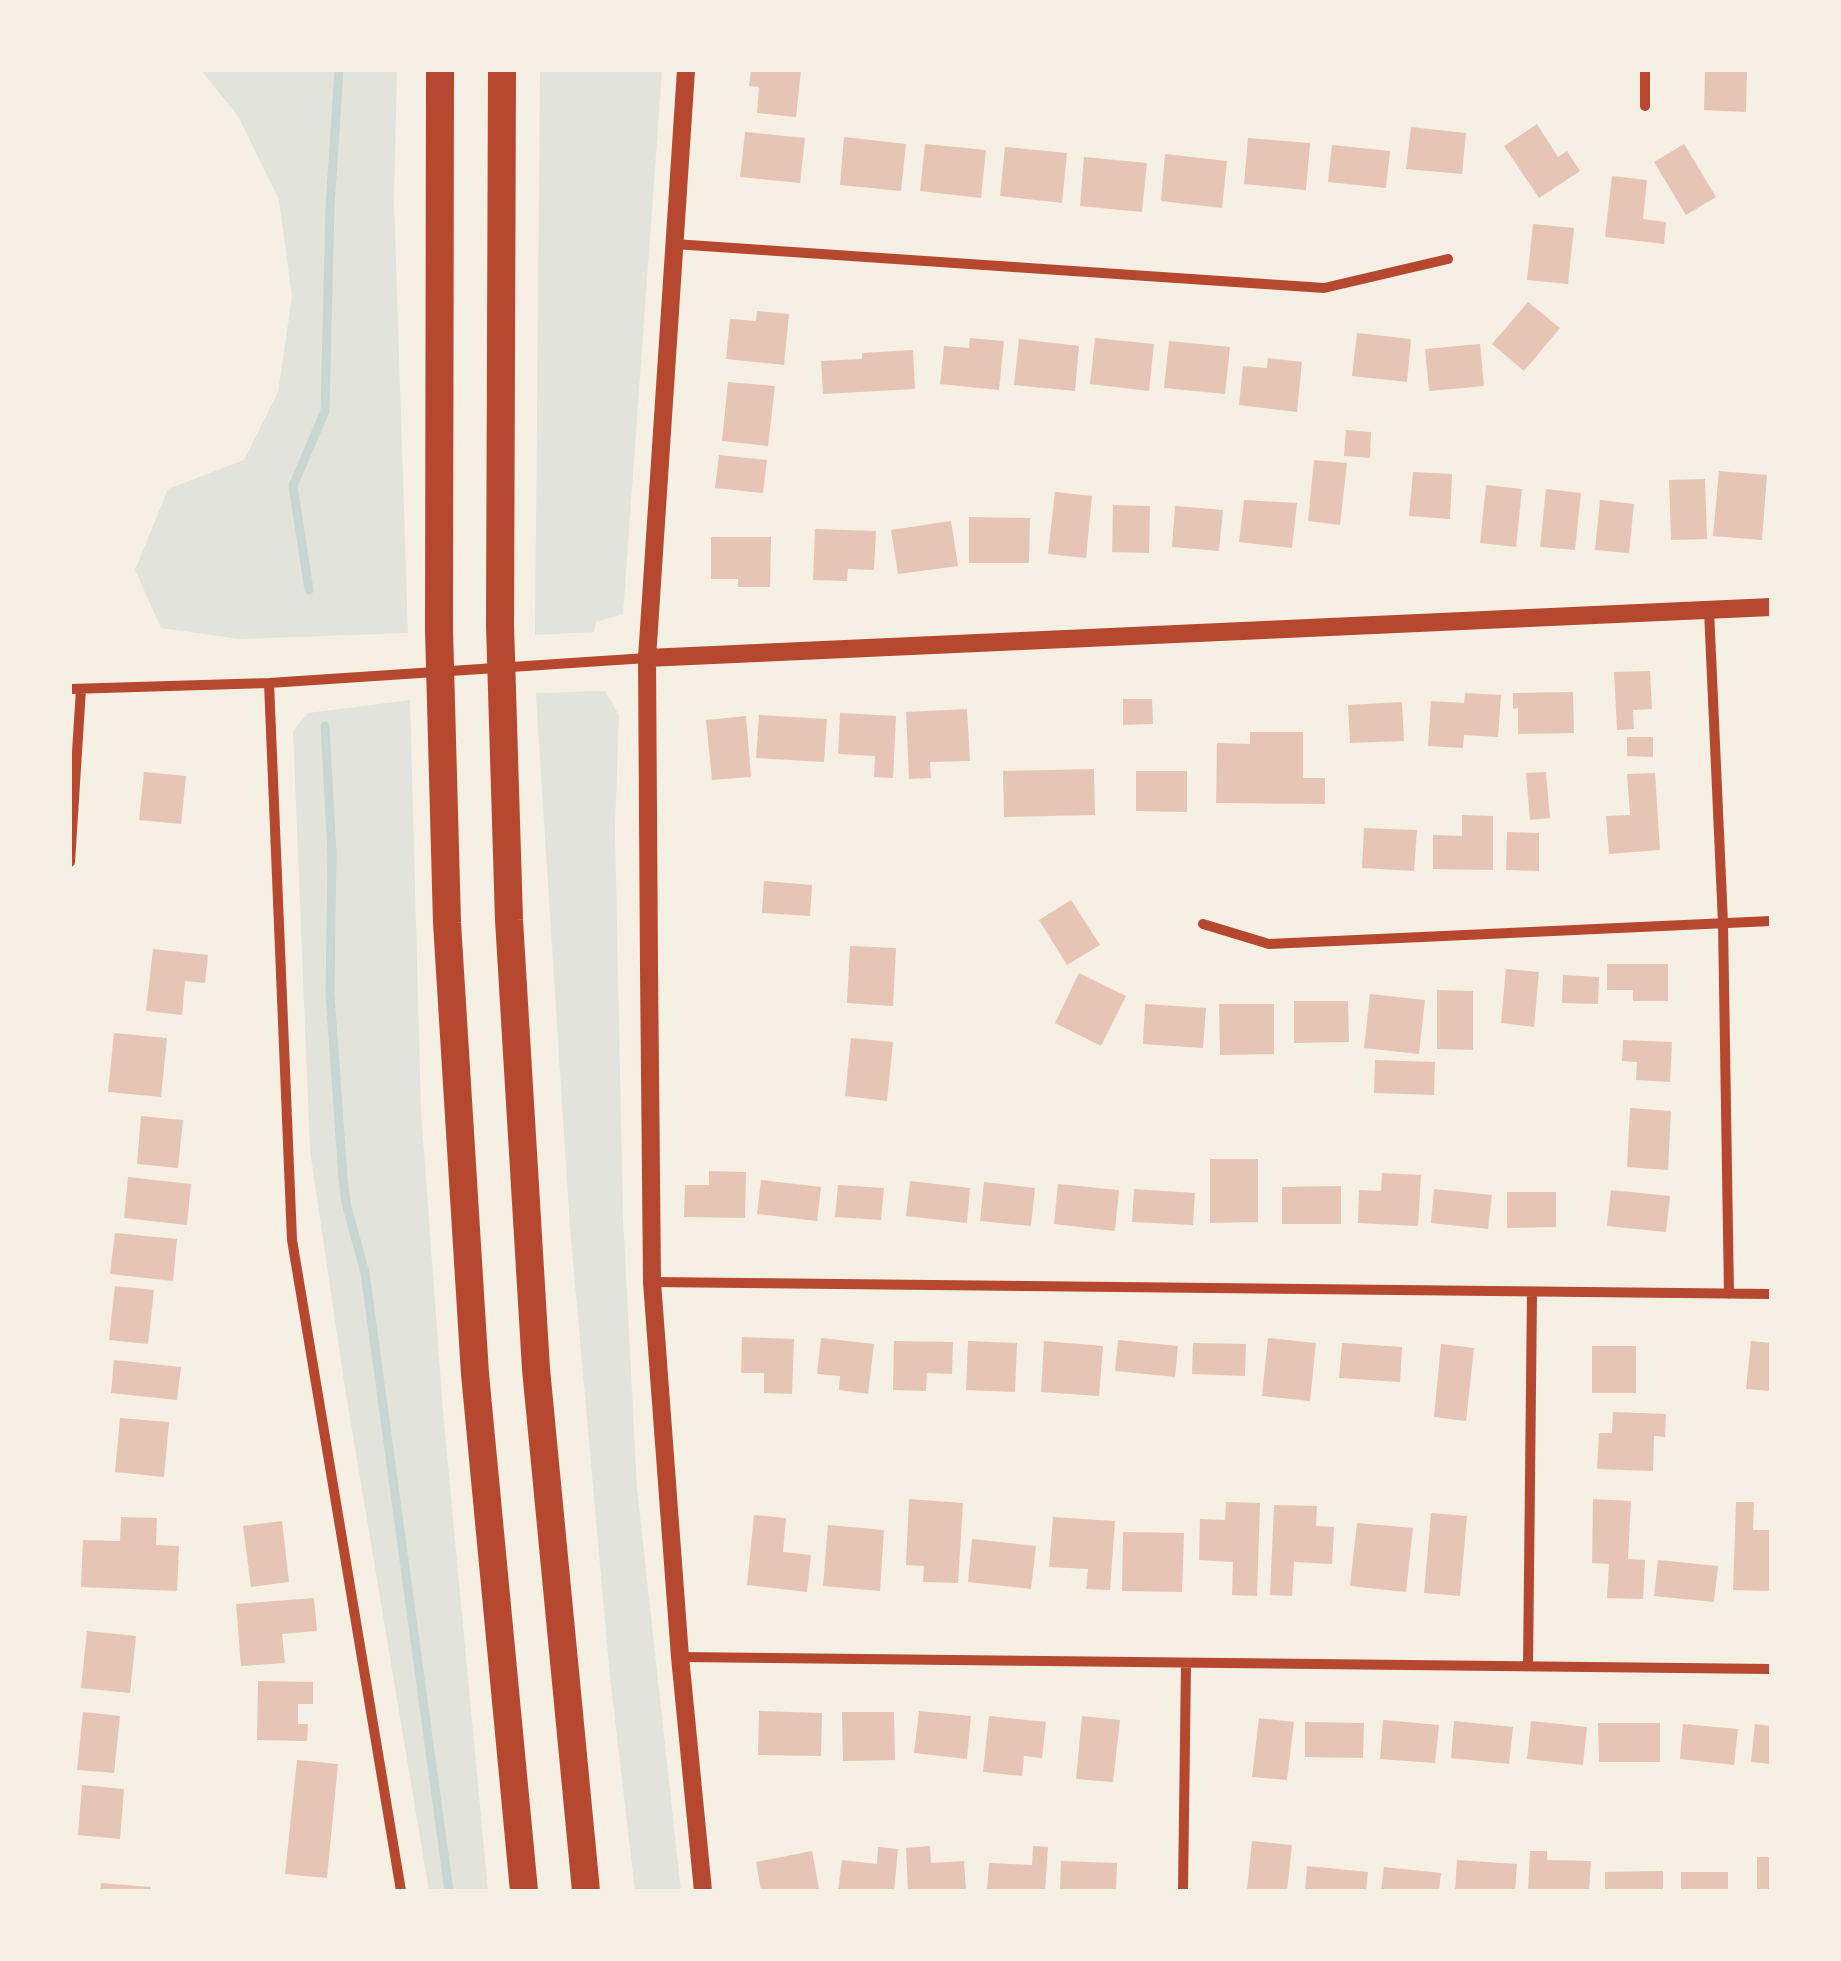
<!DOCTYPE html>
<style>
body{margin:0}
#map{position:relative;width:1841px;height:1961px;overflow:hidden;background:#f6efe4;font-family:Roboto,sans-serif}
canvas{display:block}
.frame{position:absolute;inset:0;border:72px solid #f6efe4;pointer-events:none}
</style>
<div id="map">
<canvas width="1841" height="1961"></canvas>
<div class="frame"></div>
</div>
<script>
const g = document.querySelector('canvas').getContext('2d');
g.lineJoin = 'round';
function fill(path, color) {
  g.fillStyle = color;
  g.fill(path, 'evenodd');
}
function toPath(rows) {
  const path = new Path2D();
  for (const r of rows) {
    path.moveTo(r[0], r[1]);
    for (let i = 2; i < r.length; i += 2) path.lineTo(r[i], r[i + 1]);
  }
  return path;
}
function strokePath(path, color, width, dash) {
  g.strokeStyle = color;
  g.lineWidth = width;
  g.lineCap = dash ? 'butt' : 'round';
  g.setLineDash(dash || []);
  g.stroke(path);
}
const green = toPath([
 [201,70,397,70,394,201,408,633,240,639,161,628,135,570,168,489,244,460,278,392,292,297,279,200,238,116],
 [540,70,662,70,623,614,596,622,594,632,535,635],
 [605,691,619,715,615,829,623,1217,637,1488,681,1891,635,1891,610,1677,570,1228,536,697,536,693],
 [410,700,421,1110,443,1412,488,1891,429,1891,344,1382,310,1150,293,731,308,713]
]);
const stream = toPath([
 [309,590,293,486,325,411,330,207,339,70],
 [325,726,332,854,330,994,343,1178,346,1203,365,1273,449,1891]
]);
const building = toPath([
 [751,70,801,70,796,117,757,113,759,87,749,86],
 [1705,70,1747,70,1746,112,1704,110],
 [1537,124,1558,157,1567,151,1580,171,1539,198,1504,146],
 [1411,127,1466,133,1462,174,1406,169],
 [745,132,805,138,800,183,740,177],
 [844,137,906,144,901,191,840,185],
 [1248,138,1310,143,1306,190,1244,184],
 [925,144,986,150,981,198,920,191],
 [1684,144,1716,197,1686,215,1654,162],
 [1332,145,1390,151,1386,188,1328,182],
 [1005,147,1067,153,1062,203,1000,196],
 [1165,154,1227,161,1222,208,1161,201],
 [1084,157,1147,163,1142,212,1080,206],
 [1612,176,1647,180,1643,219,1666,222,1664,244,1605,237],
 [1533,224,1574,228,1568,284,1527,280],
 [1528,302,1560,328,1524,371,1492,344],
 [757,311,789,314,784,365,726,359,730,319,756,321],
 [1357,333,1411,339,1407,382,1352,376],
 [970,338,1004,341,999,390,940,384,944,346,969,348],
 [1095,338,1154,344,1149,391,1090,384],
 [1019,339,1079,346,1075,391,1014,385],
 [1169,341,1230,347,1225,394,1164,388],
 [1480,344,1484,386,1429,391,1425,349],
 [913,350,915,389,823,394,821,361,862,359,862,353],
 [1268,358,1302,362,1297,412,1239,405,1243,366,1267,368],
 [728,382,775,386,768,446,722,441],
 [1346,430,1371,432,1370,458,1344,456],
 [719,455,767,460,763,493,715,488],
 [1314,460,1347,463,1340,525,1308,521],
 [1719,471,1767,475,1762,540,1713,536],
 [1413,472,1452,474,1450,519,1409,516],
 [1705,479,1707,539,1671,540,1669,480],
 [1486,485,1522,489,1516,547,1480,543],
 [1546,489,1581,493,1575,550,1540,547],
 [1055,492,1092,496,1086,558,1048,554],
 [1244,500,1297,503,1292,548,1239,542],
 [1600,500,1634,504,1629,553,1595,550],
 [1113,505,1150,506,1149,553,1112,552],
 [1175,506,1223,510,1219,551,1172,547],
 [969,517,1030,518,1029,563,969,563],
 [951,521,958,566,898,574,891,530],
 [815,529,876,531,874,570,848,569,847,581,813,580],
 [711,537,771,537,770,587,738,587,738,579,711,579],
 [1650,671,1652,709,1633,710,1634,729,1617,730,1614,672],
 [1573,692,1574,733,1518,734,1518,708,1513,709,1513,693],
 [1465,693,1501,695,1498,737,1464,735,1463,748,1428,746,1431,701,1464,703],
 [1123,699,1152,699,1153,724,1123,725],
 [1402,702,1404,741,1350,743,1348,705],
 [967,709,970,761,930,762,931,778,909,779,906,712],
 [840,713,896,716,893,778,874,777,875,756,838,754],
 [759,715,827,719,824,762,756,758],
 [746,716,751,777,712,780,706,720],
 [1250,732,1303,732,1303,778,1325,778,1325,804,1216,803,1217,743,1250,744],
 [1627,737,1653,737,1653,757,1627,756],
 [1094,769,1095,815,1004,817,1003,771],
 [1136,771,1187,771,1187,812,1136,811],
 [144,772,186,776,181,824,139,820],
 [1546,772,1550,818,1530,820,1526,773],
 [1655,773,1660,850,1609,854,1606,816,1630,815,1627,774],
 [1462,815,1493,816,1493,870,1433,869,1433,835,1462,836],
 [1364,828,1417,830,1414,871,1362,868],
 [1507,832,1539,833,1539,871,1506,870],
 [764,881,812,885,810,916,762,913],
 [1071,900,1100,945,1067,965,1039,920],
 [850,946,896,948,893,1006,847,1003],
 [153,949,208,955,205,983,185,981,182,1015,146,1011],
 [1607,964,1668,964,1668,1001,1633,1001,1633,990,1607,990],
 [1506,969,1539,972,1534,1027,1501,1023],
 [1079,973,1126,996,1101,1046,1055,1023],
 [1563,975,1599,977,1598,1004,1562,1003],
 [1437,990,1473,991,1473,1050,1437,1049],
 [1370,994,1425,1000,1419,1054,1364,1048],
 [1294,1001,1348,1001,1349,1042,1294,1043],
 [1145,1004,1206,1008,1203,1048,1143,1044],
 [1219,1004,1274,1004,1274,1054,1220,1055],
 [114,1033,167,1038,161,1097,108,1092],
 [851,1038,893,1042,887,1101,845,1096],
 [1623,1040,1672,1042,1670,1082,1636,1080,1637,1062,1622,1061],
 [1375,1060,1435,1062,1434,1095,1374,1093],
 [1630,1108,1671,1111,1668,1170,1627,1167],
 [141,1116,183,1120,178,1168,137,1164],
 [1210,1159,1258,1159,1258,1222,1210,1223],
 [709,1171,746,1172,745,1218,684,1217,685,1185,709,1185],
 [1382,1173,1421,1175,1418,1226,1358,1223,1359,1190,1381,1191],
 [128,1177,191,1184,187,1225,124,1218],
 [761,1180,821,1187,817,1221,757,1214],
 [910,1181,970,1188,967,1223,906,1216],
 [984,1182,1035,1188,1031,1226,980,1221],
 [1058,1184,1119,1190,1115,1231,1054,1224],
 [838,1185,884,1188,881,1220,835,1217],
 [1341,1186,1341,1224,1282,1224,1282,1187],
 [1134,1189,1195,1193,1193,1225,1132,1222],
 [1434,1189,1492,1195,1488,1229,1431,1223],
 [1611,1190,1670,1196,1666,1232,1607,1226],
 [1507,1192,1556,1192,1556,1227,1507,1228],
 [115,1233,177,1239,173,1281,110,1274],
 [115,1286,154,1290,148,1344,109,1340],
 [742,1337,794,1339,792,1394,764,1393,764,1373,741,1373],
 [821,1338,874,1344,868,1394,839,1390,840,1376,817,1374],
 [1268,1338,1316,1343,1310,1401,1262,1396],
 [1118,1340,1178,1346,1175,1377,1115,1371],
 [894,1341,953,1342,952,1374,927,1373,926,1391,893,1390],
 [968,1341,1017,1343,1015,1392,966,1390],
 [1044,1341,1103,1346,1099,1396,1041,1392],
 [1751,1341,1771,1343,1771,1391,1746,1389],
 [1193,1343,1246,1344,1245,1376,1192,1374],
 [1342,1343,1402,1347,1400,1382,1339,1378],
 [1441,1344,1474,1348,1466,1421,1434,1417],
 [1592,1346,1636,1346,1636,1393,1592,1393],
 [114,1360,181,1367,177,1400,111,1393],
 [1613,1412,1666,1414,1665,1437,1654,1436,1653,1471,1597,1469,1599,1433,1612,1433],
 [120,1418,169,1422,164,1477,115,1472],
 [909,1499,963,1503,958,1583,923,1582,924,1566,906,1565],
 [1593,1499,1631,1501,1628,1559,1645,1560,1643,1599,1607,1598,1609,1564,1592,1563],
 [1226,1502,1260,1503,1257,1596,1232,1595,1233,1562,1199,1560,1200,1519,1225,1520],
 [1736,1502,1754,1502,1753,1530,1769,1530,1771,1591,1733,1590],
 [1274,1505,1317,1506,1316,1526,1334,1527,1332,1564,1294,1562,1292,1596,1270,1595],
 [1431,1513,1467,1516,1460,1596,1424,1593],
 [754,1515,786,1518,783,1552,811,1555,807,1592,747,1585],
 [121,1517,157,1518,156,1545,179,1546,177,1591,81,1587,83,1540,120,1541],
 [1053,1517,1115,1521,1110,1590,1086,1589,1088,1569,1049,1567],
 [282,1521,289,1582,251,1587,243,1526],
 [1357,1523,1413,1528,1406,1592,1350,1586],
 [828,1525,884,1530,880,1591,823,1586],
 [1123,1532,1184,1533,1182,1592,1122,1591],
 [972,1539,1036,1546,1031,1589,968,1582],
 [1658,1560,1718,1566,1714,1602,1654,1596],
 [314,1598,317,1631,282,1634,285,1663,241,1666,236,1604],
 [87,1631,136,1636,130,1693,81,1688],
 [258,1681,313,1682,313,1704,298,1704,298,1724,308,1724,307,1741,257,1740],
 [759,1711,822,1713,821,1756,758,1755],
 [919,1711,971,1716,967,1759,914,1753],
 [83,1712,120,1716,114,1773,77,1770],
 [842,1712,894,1712,895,1760,843,1761],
 [989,1716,1046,1722,1042,1758,1024,1756,1022,1776,983,1772],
 [1082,1716,1120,1720,1113,1782,1076,1779],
 [1259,1718,1294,1722,1287,1780,1252,1777],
 [1383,1720,1439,1725,1435,1763,1380,1759],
 [1454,1721,1513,1727,1509,1764,1451,1758],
 [1531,1721,1587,1727,1583,1765,1527,1759],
 [1305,1722,1364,1723,1363,1758,1305,1757],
 [1598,1723,1660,1723,1660,1762,1599,1762],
 [1683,1724,1738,1729,1734,1765,1680,1759],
 [1755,1724,1771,1726,1771,1764,1751,1762],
 [297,1760,338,1764,327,1878,285,1874],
 [82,1785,124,1789,120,1839,78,1835],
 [1252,1841,1292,1845,1287,1891,1247,1891],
 [930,1846,931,1863,964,1861,966,1891,908,1891,906,1848],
 [1033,1846,1048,1847,1045,1891,987,1891,989,1863,1032,1865],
 [878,1847,898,1849,894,1891,838,1891,842,1860,877,1864],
 [812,1851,819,1889,761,1891,756,1862],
 [1530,1851,1547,1851,1547,1860,1591,1861,1589,1891,1528,1891],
 [1757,1857,1771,1857,1771,1891,1757,1891],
 [1457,1860,1517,1864,1515,1891,1455,1891],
 [1061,1861,1117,1863,1116,1891,1060,1891],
 [1307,1866,1368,1872,1366,1891,1305,1891],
 [1384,1867,1441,1873,1439,1891,1381,1891],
 [1663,1871,1663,1891,1605,1891,1605,1872],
 [1681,1872,1728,1872,1728,1891,1681,1891],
 [101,1883,151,1887,151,1891,100,1891]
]);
const minor = toPath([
 [1645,70,1645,106],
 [674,244,1324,288,1448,259],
 [1709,610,1723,923,1729,1294],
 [269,683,292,1240,401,1891],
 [70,689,269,683,647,658],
 [70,862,81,689],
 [1203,924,1269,944,1771,921],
 [652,1282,1771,1294],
 [680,1657,1771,1669],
 [1528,1666,1532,1293],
 [1183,1891,1186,1663]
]);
const tertiary = toPath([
 [686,70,647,658,649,968,652,1282,680,1657,703,1891],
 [647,658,1771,607]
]);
const motorway = toPath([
 [440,70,439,630,447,923,475,1374,524,1891],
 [502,70,500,625,509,920,536,1369,586,1891]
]);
fill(green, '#e2e4dc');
strokePath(stream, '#c9d6d2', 9);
fill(building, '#e6c5b7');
strokePath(minor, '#b5482f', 10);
strokePath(tertiary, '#b5482f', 18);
strokePath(motorway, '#b5482f', 28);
</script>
